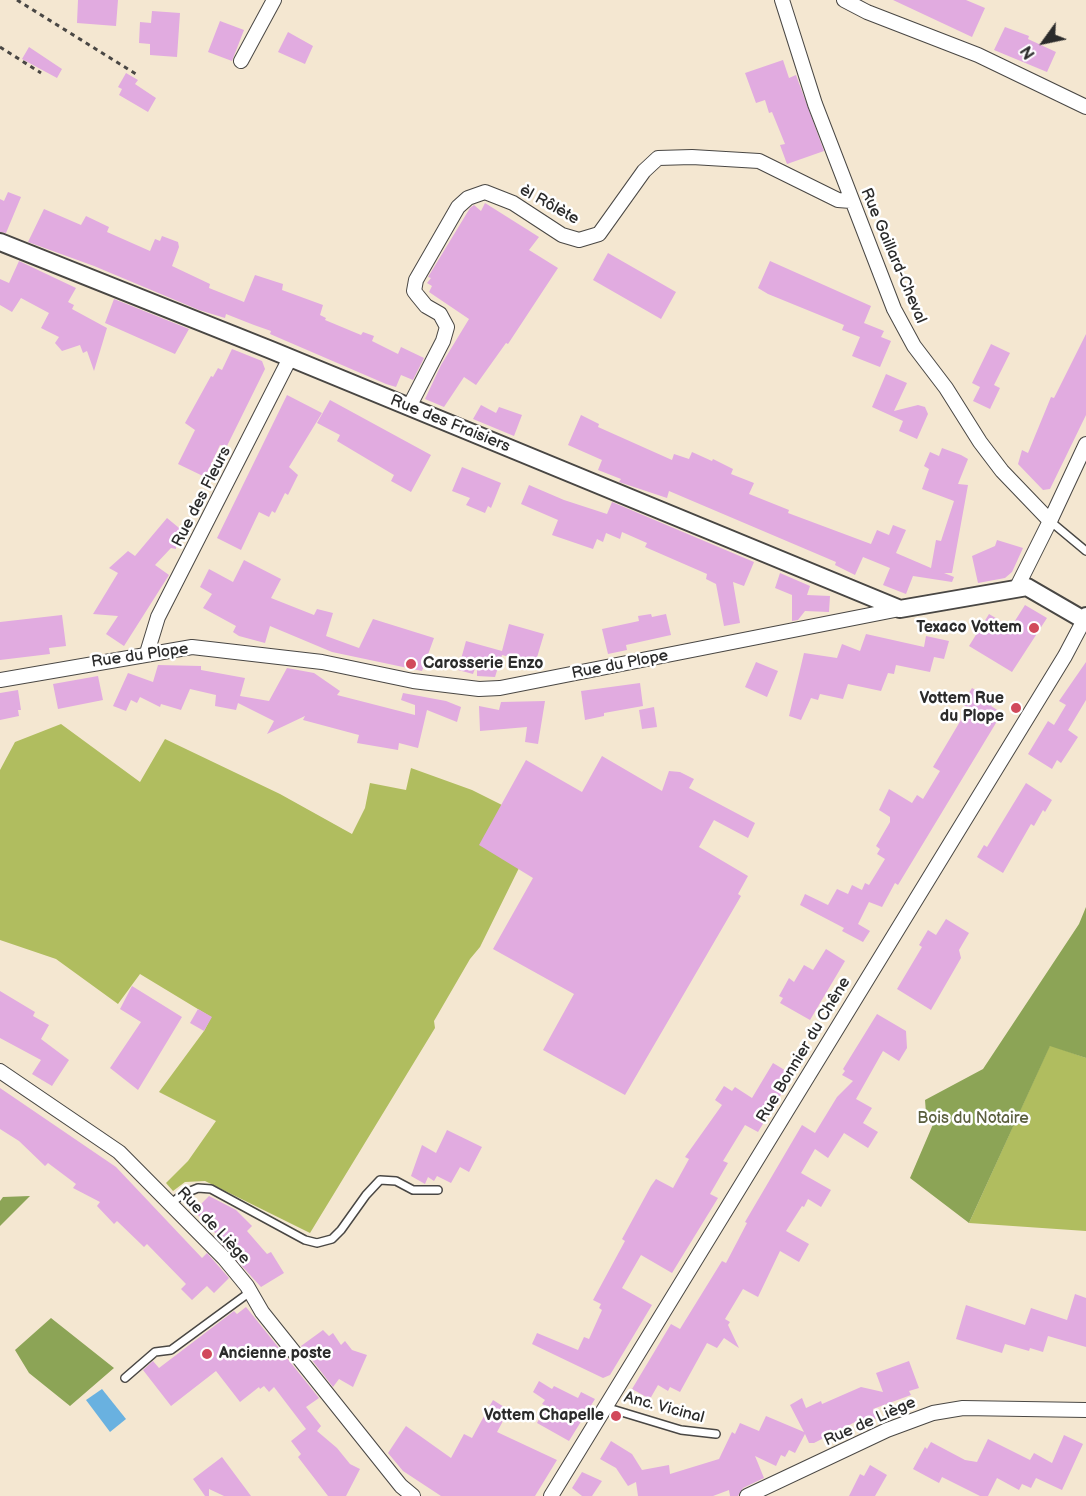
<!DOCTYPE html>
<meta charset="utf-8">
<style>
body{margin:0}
#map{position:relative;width:1086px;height:1496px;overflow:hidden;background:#f4e7d1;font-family:"Balsamiq Sans",sans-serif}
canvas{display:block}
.north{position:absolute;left:1014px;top:12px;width:60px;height:60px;-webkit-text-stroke:4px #fff;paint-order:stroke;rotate:237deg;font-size:16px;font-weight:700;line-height:24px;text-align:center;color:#2b2b2b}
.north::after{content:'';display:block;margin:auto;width:21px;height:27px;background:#2b2b2b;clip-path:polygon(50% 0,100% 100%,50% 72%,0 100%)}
</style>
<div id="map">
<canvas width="1086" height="1496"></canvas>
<div class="north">N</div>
</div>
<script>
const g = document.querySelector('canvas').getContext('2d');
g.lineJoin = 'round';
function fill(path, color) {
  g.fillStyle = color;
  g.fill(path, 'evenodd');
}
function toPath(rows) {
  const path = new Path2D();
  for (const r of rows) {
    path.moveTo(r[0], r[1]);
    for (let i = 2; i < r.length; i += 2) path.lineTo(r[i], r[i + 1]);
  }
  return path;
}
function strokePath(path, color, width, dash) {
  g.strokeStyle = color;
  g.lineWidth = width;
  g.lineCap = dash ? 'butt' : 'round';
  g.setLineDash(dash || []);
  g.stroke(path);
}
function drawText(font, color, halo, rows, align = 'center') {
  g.font = font + ' "Balsamiq Sans",sans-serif';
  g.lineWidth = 5;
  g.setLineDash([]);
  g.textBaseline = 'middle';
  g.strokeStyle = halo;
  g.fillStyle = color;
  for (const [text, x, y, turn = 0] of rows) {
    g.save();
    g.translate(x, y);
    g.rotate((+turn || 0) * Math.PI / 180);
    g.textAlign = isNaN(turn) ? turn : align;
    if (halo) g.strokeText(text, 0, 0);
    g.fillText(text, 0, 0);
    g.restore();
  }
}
const green = toPath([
 [61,724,140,782,165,739,280,794,352,834,365,808,370,783,406,790,411,768,472,790,502,805,519,868,480,947,470,959,434,1021,435,1028,310,1233,205,1181,185,1182,173,1191,166,1183,188,1161,216,1121,159,1092,204,1031,211,1017,140,974,118,1004,56,959,0,940,0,770,15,742],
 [1050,1045,1086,1058,1086,1231,969,1223]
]);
const forest = toPath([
 [1086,907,1086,1058,1050,1046,969,1223,910,1178,934,1122,926,1113,925,1100,983,1069,1079,924],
 [30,1196,0,1226,0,1201,3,1197],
 [51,1318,114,1368,70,1406,29,1373,15,1350]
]);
const water = toPath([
 [102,1389,126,1419,110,1432,86,1400]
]);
const building = toPath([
 [78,0,118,0,116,26,77,23],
 [893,0,966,0,985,8,972,37],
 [152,11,180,13,177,57,150,55,150,44,139,43,140,22,151,23],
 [220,21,244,30,232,61,208,52],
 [1005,27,1029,36,1028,39,1056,52,1047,72,994,50],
 [288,32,313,46,305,64,278,52],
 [29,47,62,69,57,78,22,59],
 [783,60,789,78,796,75,824,151,787,164,780,145,785,144,772,112,769,113,765,100,756,103,745,73],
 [126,73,138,80,135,84,156,98,148,112,119,95,122,89,118,87],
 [8,192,21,197,6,233,0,232,0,199,4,201],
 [485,203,539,237,529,250,558,268,508,344,506,343,476,385,464,377,444,407,425,399,441,365,469,319,429,292,432,286,427,283,431,278,428,277,470,208,474,205,481,211],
 [44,209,81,225,86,216,109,227,107,232,150,251,155,239,160,241,162,236,178,242,179,247,172,266,210,284,209,288,244,302,255,275,283,284,282,290,323,305,320,315,326,318,325,320,361,335,363,332,374,336,372,341,398,354,401,347,424,358,413,380,401,375,396,387,386,384,270,334,271,331,254,325,226,314,225,318,199,310,94,266,28,242],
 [608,253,676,292,661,319,593,280],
 [19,261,76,288,68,302,74,305,72,309,107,328,94,371,87,351,83,353,80,345,62,351,55,343,59,337,41,328,49,313,21,298,12,312,0,305,0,279,9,283],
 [770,261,871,306,864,323,884,331,881,337,891,341,880,367,852,356,860,337,842,330,844,325,768,294,758,288],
 [114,299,189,329,175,354,105,323],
 [1086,334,1086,415,1050,489,1043,490,1018,464,1022,450,1028,453,1051,397,1054,398],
 [991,344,1010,353,994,385,1000,388,990,409,973,401,980,387,972,383],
 [232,349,262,361,265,369,226,448,220,445,205,477,178,464,195,430,185,423,211,376,213,377,218,368,222,370],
 [886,374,907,383,894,411,918,405,925,407,928,414,917,439,899,431,903,421,872,407],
 [287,395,322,413,289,467,298,475,288,495,285,493,275,513,272,511,269,517,259,512,241,550,217,538],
 [330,400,431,455,411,492,391,481,394,475,337,441,340,435,317,423],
 [481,405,496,413,499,407,522,415,514,436,473,419],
 [581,415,599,424,598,427,672,460,674,454,689,459,692,452,712,461,713,459,733,469,731,474,754,483,749,494,789,510,788,513,871,544,877,530,889,535,893,525,906,530,896,553,931,568,936,540,941,541,954,501,922,489,929,469,924,466,930,452,939,456,942,448,961,455,968,459,958,484,968,485,952,573,944,573,954,577,952,582,913,576,906,594,883,585,890,568,863,557,855,575,835,565,836,562,669,491,667,498,619,482,621,479,598,470,602,460,568,445],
 [462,467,501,483,491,508,488,506,485,513,466,505,470,498,452,491],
 [529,485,564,500,607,514,612,502,754,562,744,586,733,582,740,623,724,626,716,584,706,579,707,574,645,547,647,543,622,532,620,539,606,533,603,542,597,539,593,549,552,535,558,520,521,504],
 [167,518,184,532,176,541,176,549,171,548,155,565,169,575,124,646,106,634,118,616,93,614,118,573,109,568,128,551,135,556],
 [997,540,1023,548,1012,572,1005,578,978,583,972,556,995,546],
 [244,560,281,579,271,598,314,615,317,609,333,613,326,636,359,648,373,619,434,638,422,671,332,652,270,626,265,643,239,636,233,632,236,626,203,608,212,594,200,587,209,569,233,582],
 [780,573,810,586,807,595,830,596,829,612,805,611,798,620,792,621,792,595,775,588],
 [1025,605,1047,618,1012,672,969,646,989,614,1011,627],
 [651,614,652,617,666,614,671,635,626,645,627,650,608,654,602,629,639,621,638,616],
 [62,615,66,646,49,648,50,654,0,660,0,622],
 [509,624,544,634,535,664,502,655,495,677,477,676,477,663,473,674,458,670,466,641,502,651],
 [866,634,924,647,926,636,949,641,944,659,934,657,930,672,896,665,894,674,888,673,881,691,848,684,843,699,820,694,818,700,811,698,801,720,789,716,804,653,837,658,842,644,860,651],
 [756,662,778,671,767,697,745,687],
 [1086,662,1086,700,1068,730,1078,737,1061,763,1057,760,1052,769,1028,754,1048,721,1054,725,1066,705,1059,701],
 [158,665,201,666,201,670,245,678,240,696,269,701,287,668,314,673,340,691,337,695,415,715,415,705,401,700,403,693,446,701,461,707,457,722,427,710,418,748,399,743,398,750,357,743,359,735,303,720,305,716,267,734,274,721,238,703,236,710,215,706,216,695,190,689,181,710,161,704,160,707,140,697,137,703,131,700,126,711,113,706,128,673,153,682],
 [98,676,103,700,58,709,53,684],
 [640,683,643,706,604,713,604,716,585,720,581,691],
 [972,688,995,701,991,706,1002,713,898,885,895,883,882,907,869,902,858,924,870,931,863,942,842,931,844,928,800,905,805,894,828,905,837,889,848,894,852,885,862,890,865,883,869,885,885,859,877,854,880,849,876,846,890,822,890,817,879,810,889,789,912,803,917,795,923,799,940,771,933,767,968,708,962,704],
 [18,690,21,710,18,710,19,716,0,720,0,693],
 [545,701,538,744,525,742,527,727,480,731,479,706,499,710,501,702],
 [654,707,657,727,642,729,639,710],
 [602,756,662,791,669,771,680,772,694,779,689,788,755,823,748,838,714,820,699,847,748,876,738,894,741,896,625,1095,543,1050,574,994,493,949,533,878,479,845,526,760,582,792],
 [1026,783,1052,800,1045,812,1043,810,1034,826,1031,824,1003,873,977,857,984,845,987,847],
 [946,919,969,933,959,950,961,958,931,1010,897,989,922,947,919,945,928,930,936,935],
 [826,949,845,961,810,1020,780,1003,783,998,779,996,789,978,794,982,804,965,813,970],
 [132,986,182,1017,138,1090,110,1068,141,1022,120,1009],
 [0,991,35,1012,33,1016,49,1025,41,1039,69,1060,52,1086,32,1074,41,1060,0,1038],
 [198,1009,212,1017,204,1031,190,1023],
 [877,1014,906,1031,907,1048,899,1061,883,1051,856,1099,872,1108,863,1123,878,1132,868,1148,844,1133,828,1158,815,1149,801,1173,831,1190,821,1207,808,1199,804,1207,802,1206,786,1231,809,1244,799,1262,780,1251,758,1297,743,1289,725,1319,730,1322,728,1325,739,1348,724,1338,717,1348,707,1343,680,1392,670,1387,668,1391,658,1385,650,1399,632,1389,671,1324,680,1329,722,1261,726,1263,747,1223,745,1222,802,1125,815,1133,837,1097,853,1081,842,1075,845,1071,843,1069],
 [773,1063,793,1075,758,1132,745,1125,723,1161,728,1163,710,1194,718,1198,672,1273,641,1255,622,1288,652,1305,610,1375,603,1378,532,1344,537,1333,578,1350,584,1337,589,1339,602,1310,599,1308,601,1304,593,1300,625,1241,622,1239,651,1186,656,1179,673,1188,689,1159,685,1157,722,1105,715,1100,724,1086,732,1091,735,1087,752,1098],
 [0,1088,116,1167,202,1258,207,1253,229,1278,214,1293,207,1286,192,1300,181,1289,186,1284,147,1244,144,1247,117,1221,114,1224,97,1206,100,1202,73,1188,76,1184,48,1163,45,1166,19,1141,0,1129],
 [447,1130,482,1147,469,1172,460,1167,451,1183,437,1176,434,1181,428,1177,425,1184,411,1176,422,1145,436,1153],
 [209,1196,236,1210,252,1226,247,1231,267,1254,271,1252,284,1273,261,1287,219,1241,221,1239,194,1211],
 [1075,1294,1086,1298,1086,1347,1048,1336,1043,1352,1030,1348,1029,1351,1005,1344,1002,1353,956,1339,966,1305,1025,1325,1031,1308,1067,1320],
 [246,1307,319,1398,306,1407,321,1426,317,1431,337,1448,350,1464,360,1469,346,1496,328,1496,298,1457,301,1454,291,1441,306,1429,274,1387,269,1392,264,1386,260,1389,259,1387,240,1402,216,1371,171,1406,143,1370,153,1361,159,1368,234,1311,237,1314],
 [323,1330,329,1336,333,1333,341,1345,345,1341,352,1350,367,1355,353,1387,339,1379,333,1387,301,1346],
 [909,1361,919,1388,909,1391,911,1395,873,1409,877,1418,861,1425,859,1420,814,1443,809,1443,805,1434,795,1453,789,1450,785,1457,781,1455,776,1466,755,1456,764,1478,743,1488,738,1496,730,1496,729,1490,713,1496,638,1496,636,1482,628,1486,616,1468,600,1459,611,1441,632,1454,642,1470,669,1465,670,1474,719,1459,732,1432,735,1434,740,1423,759,1431,766,1416,804,1432,790,1405,802,1398,806,1408,821,1401,822,1404,861,1387,883,1392,876,1373],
 [539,1381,552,1389,554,1386,578,1398,581,1392,595,1399,569,1441,537,1423,546,1406,542,1404,545,1400,533,1392],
 [493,1400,509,1410,497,1432,557,1460,535,1496,441,1496,403,1471,388,1453,406,1426,451,1458,464,1434,472,1438],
 [1064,1435,1083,1444,1062,1490,1036,1478,1031,1488,1022,1484,1019,1490,997,1478,988,1496,980,1496,942,1477,939,1483,913,1469,925,1447,927,1449,931,1442,965,1460,977,1462,988,1439,1030,1460,1034,1453,1052,1463],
 [222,1457,251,1496,224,1496,209,1489,209,1496,205,1496,193,1479],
 [870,1465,887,1475,875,1496,849,1496,860,1474,864,1476],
 [582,1472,602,1481,592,1496,582,1496,572,1488]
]);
const path = toPath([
 [17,0,136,74],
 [0,47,41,73]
]);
const service = toPath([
 [1050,521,1086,551],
 [170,1204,183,1194,198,1188,211,1189,305,1240,317,1243,332,1239,341,1230,366,1195,380,1180,396,1181,413,1190,438,1190],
 [125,1378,155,1352,171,1350,250,1292],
 [605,1407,681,1430,716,1434]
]);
const minor = toPath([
 [782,0,815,104,894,309,914,346,946,388,980,442,1002,471,1050,521,1017,587],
 [844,0,867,12,978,55,1086,107],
 [241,61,274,0],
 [409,407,443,341,447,327,440,314,426,306,417,295,414,291,416,280,458,207,468,198,485,192,513,203,562,235,579,240,599,234,644,171,658,158,692,157,759,161,838,200,851,201],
 [1050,521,1086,444],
 [147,653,158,617,290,358],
 [0,680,192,647,322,662,413,681,479,689,500,688,900,609],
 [0,1071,119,1152,224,1258,247,1286,262,1312,401,1486,413,1496],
 [551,1496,1065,656,1084,620],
 [747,1496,887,1430,933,1413,963,1408,1086,1410]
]);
const tertiary = toPath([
 [0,242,271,350,900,609,1027,587,1084,620,1086,616]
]);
const markers = [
 [1034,628,6,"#d1495b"],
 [411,664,6,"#d1495b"],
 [1016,708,6,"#d1495b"],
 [207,1354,6,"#d1495b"],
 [616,1416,6,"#d1495b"]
];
const streetNames = [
 ["èl Rôlète",549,205,29],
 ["Rue Gaillard-Cheval",893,256,67],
 ["Rue des Fraisiers",450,424,22],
 ["Rue des Fleurs",202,497,-63],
 ["Rue du Plope",140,656,-8],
 ["Rue du Plope",620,665,-11],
 ["Rue Bonnier du Chêne",804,1050,-59],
 ["Rue de Liège",213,1226,47],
 ["Anc. Vicinal",664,1408,15],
 ["Rue de Liège",870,1422,-24]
];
const poiNames = [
 ["Texaco Vottem",1022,628],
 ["Carosserie Enzo",423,664,"left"],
 ["Vottem Rue",1004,699],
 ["du Plope",1004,717],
 ["Ancienne poste",219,1354,"left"],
 ["Vottem Chapelle",604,1416]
];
const parkNames = [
 ["Bois du Notaire",973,1119]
];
fill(green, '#b0bd5f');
fill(forest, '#8ca456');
fill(water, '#69b1e0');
fill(building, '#e1abe0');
strokePath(service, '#494744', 10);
strokePath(minor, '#494744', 16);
strokePath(tertiary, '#494744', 20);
strokePath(path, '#494744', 3, [4.5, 4.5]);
strokePath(service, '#fff', 7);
strokePath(minor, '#fff', 14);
strokePath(tertiary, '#fff', 16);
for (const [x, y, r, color] of markers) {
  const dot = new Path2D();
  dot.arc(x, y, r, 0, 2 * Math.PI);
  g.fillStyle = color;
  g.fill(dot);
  strokePath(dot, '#fff', 2);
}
drawText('16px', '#2b2b2b', '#fff', streetNames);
drawText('bold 16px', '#2b2b2b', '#fff', poiNames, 'right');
drawText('16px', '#5a5e3d', '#fff', parkNames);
</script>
